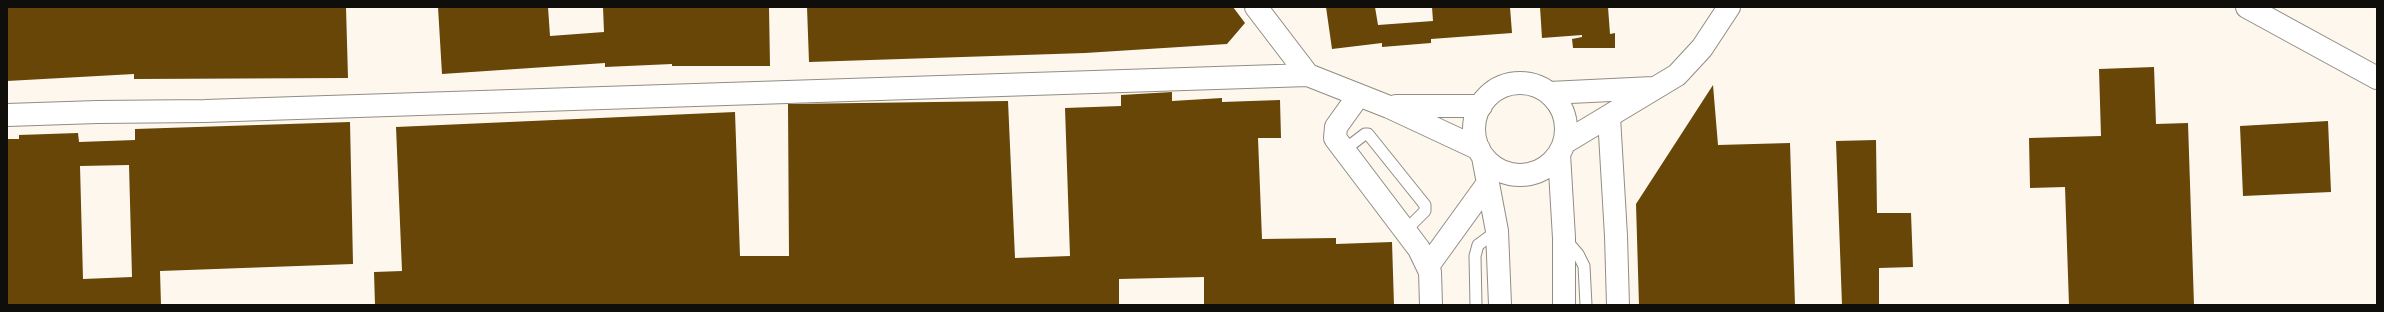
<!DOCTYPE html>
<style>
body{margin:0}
#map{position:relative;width:2384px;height:312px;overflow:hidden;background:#fdf7ee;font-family:Helvetica,sans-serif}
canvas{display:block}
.frame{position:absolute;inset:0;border:8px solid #100e0b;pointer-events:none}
</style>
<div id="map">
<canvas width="2384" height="312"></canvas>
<div class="frame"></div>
</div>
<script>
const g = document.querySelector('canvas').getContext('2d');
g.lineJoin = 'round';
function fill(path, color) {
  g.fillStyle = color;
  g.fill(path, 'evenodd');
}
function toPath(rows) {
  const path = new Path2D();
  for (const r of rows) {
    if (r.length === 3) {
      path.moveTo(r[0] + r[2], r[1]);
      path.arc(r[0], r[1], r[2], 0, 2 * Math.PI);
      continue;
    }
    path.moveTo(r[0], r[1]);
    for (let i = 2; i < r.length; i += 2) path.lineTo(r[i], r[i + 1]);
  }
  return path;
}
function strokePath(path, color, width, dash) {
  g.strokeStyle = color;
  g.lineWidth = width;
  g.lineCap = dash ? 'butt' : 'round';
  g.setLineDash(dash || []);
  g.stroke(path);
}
const building = toPath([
 [7,7,346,7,348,78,134,79,134,74,7,81],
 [438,7,548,7,550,36,604,32,603,7,769,7,770,66,672,66,672,64,605,67,605,63,442,74],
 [807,7,1233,7,1245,23,1227,44,1085,53,809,62],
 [1326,7,1375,7,1378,25,1433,21,1432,7,1510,7,1512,33,1431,39,1431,43,1382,47,1382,43,1332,49],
 [1540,7,1608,7,1610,34,1615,33,1615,48,1573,48,1572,39,1582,37,1582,35,1542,38],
 [2154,67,2156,124,2188,123,2194,305,2069,305,2065,187,2030,188,2029,138,2101,136,2099,69],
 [1713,85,1718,145,1790,143,1795,305,1639,305,1636,204],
 [1172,92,1172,101,1222,98,1222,102,1280,100,1281,138,1258,138,1262,239,1336,238,1336,244,1392,242,1394,305,1204,305,1204,277,1119,279,1119,305,375,305,374,272,402,271,396,127,735,112,740,256,789,256,788,104,1008,101,1015,258,1070,256,1065,108,1121,106,1121,95],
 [2328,121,2331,192,2243,196,2240,126],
 [350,122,353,264,160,271,161,305,7,305,7,139,19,139,19,135,78,133,79,142,135,140,135,129],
 [129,165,132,277,83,279,80,166],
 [1876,140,1877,213,1911,213,1913,267,1879,268,1879,305,1842,305,1836,141]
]);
const service = toPath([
 [1344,150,1365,134,1368,134,1425,205,1425,211,1405,231],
 [1566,240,1578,254,1584,266,1586,305],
 [1476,305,1475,256,1478,245,1497,231]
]);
const minor = toPath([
 [1256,7,1308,75],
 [2247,7,2377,78],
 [1520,129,46],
 [1549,93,1653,88],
 [1359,95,1336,127,1335,138,1419,249,1430,272,1431,305],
 [1396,106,1481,106],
 [7,115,97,112,205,111,1308,75,1389,107,1479,149],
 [1609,117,1616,236,1618,305],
 [1564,143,1677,75,1702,48,1729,7],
 [1559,154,1564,238,1564,305],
 [1483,157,1497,231,1500,305],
 [1428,266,1488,183]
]);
fill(building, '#674607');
strokePath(service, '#928d84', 13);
strokePath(minor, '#928d84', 24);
strokePath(service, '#fff', 11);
strokePath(minor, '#fff', 22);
</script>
